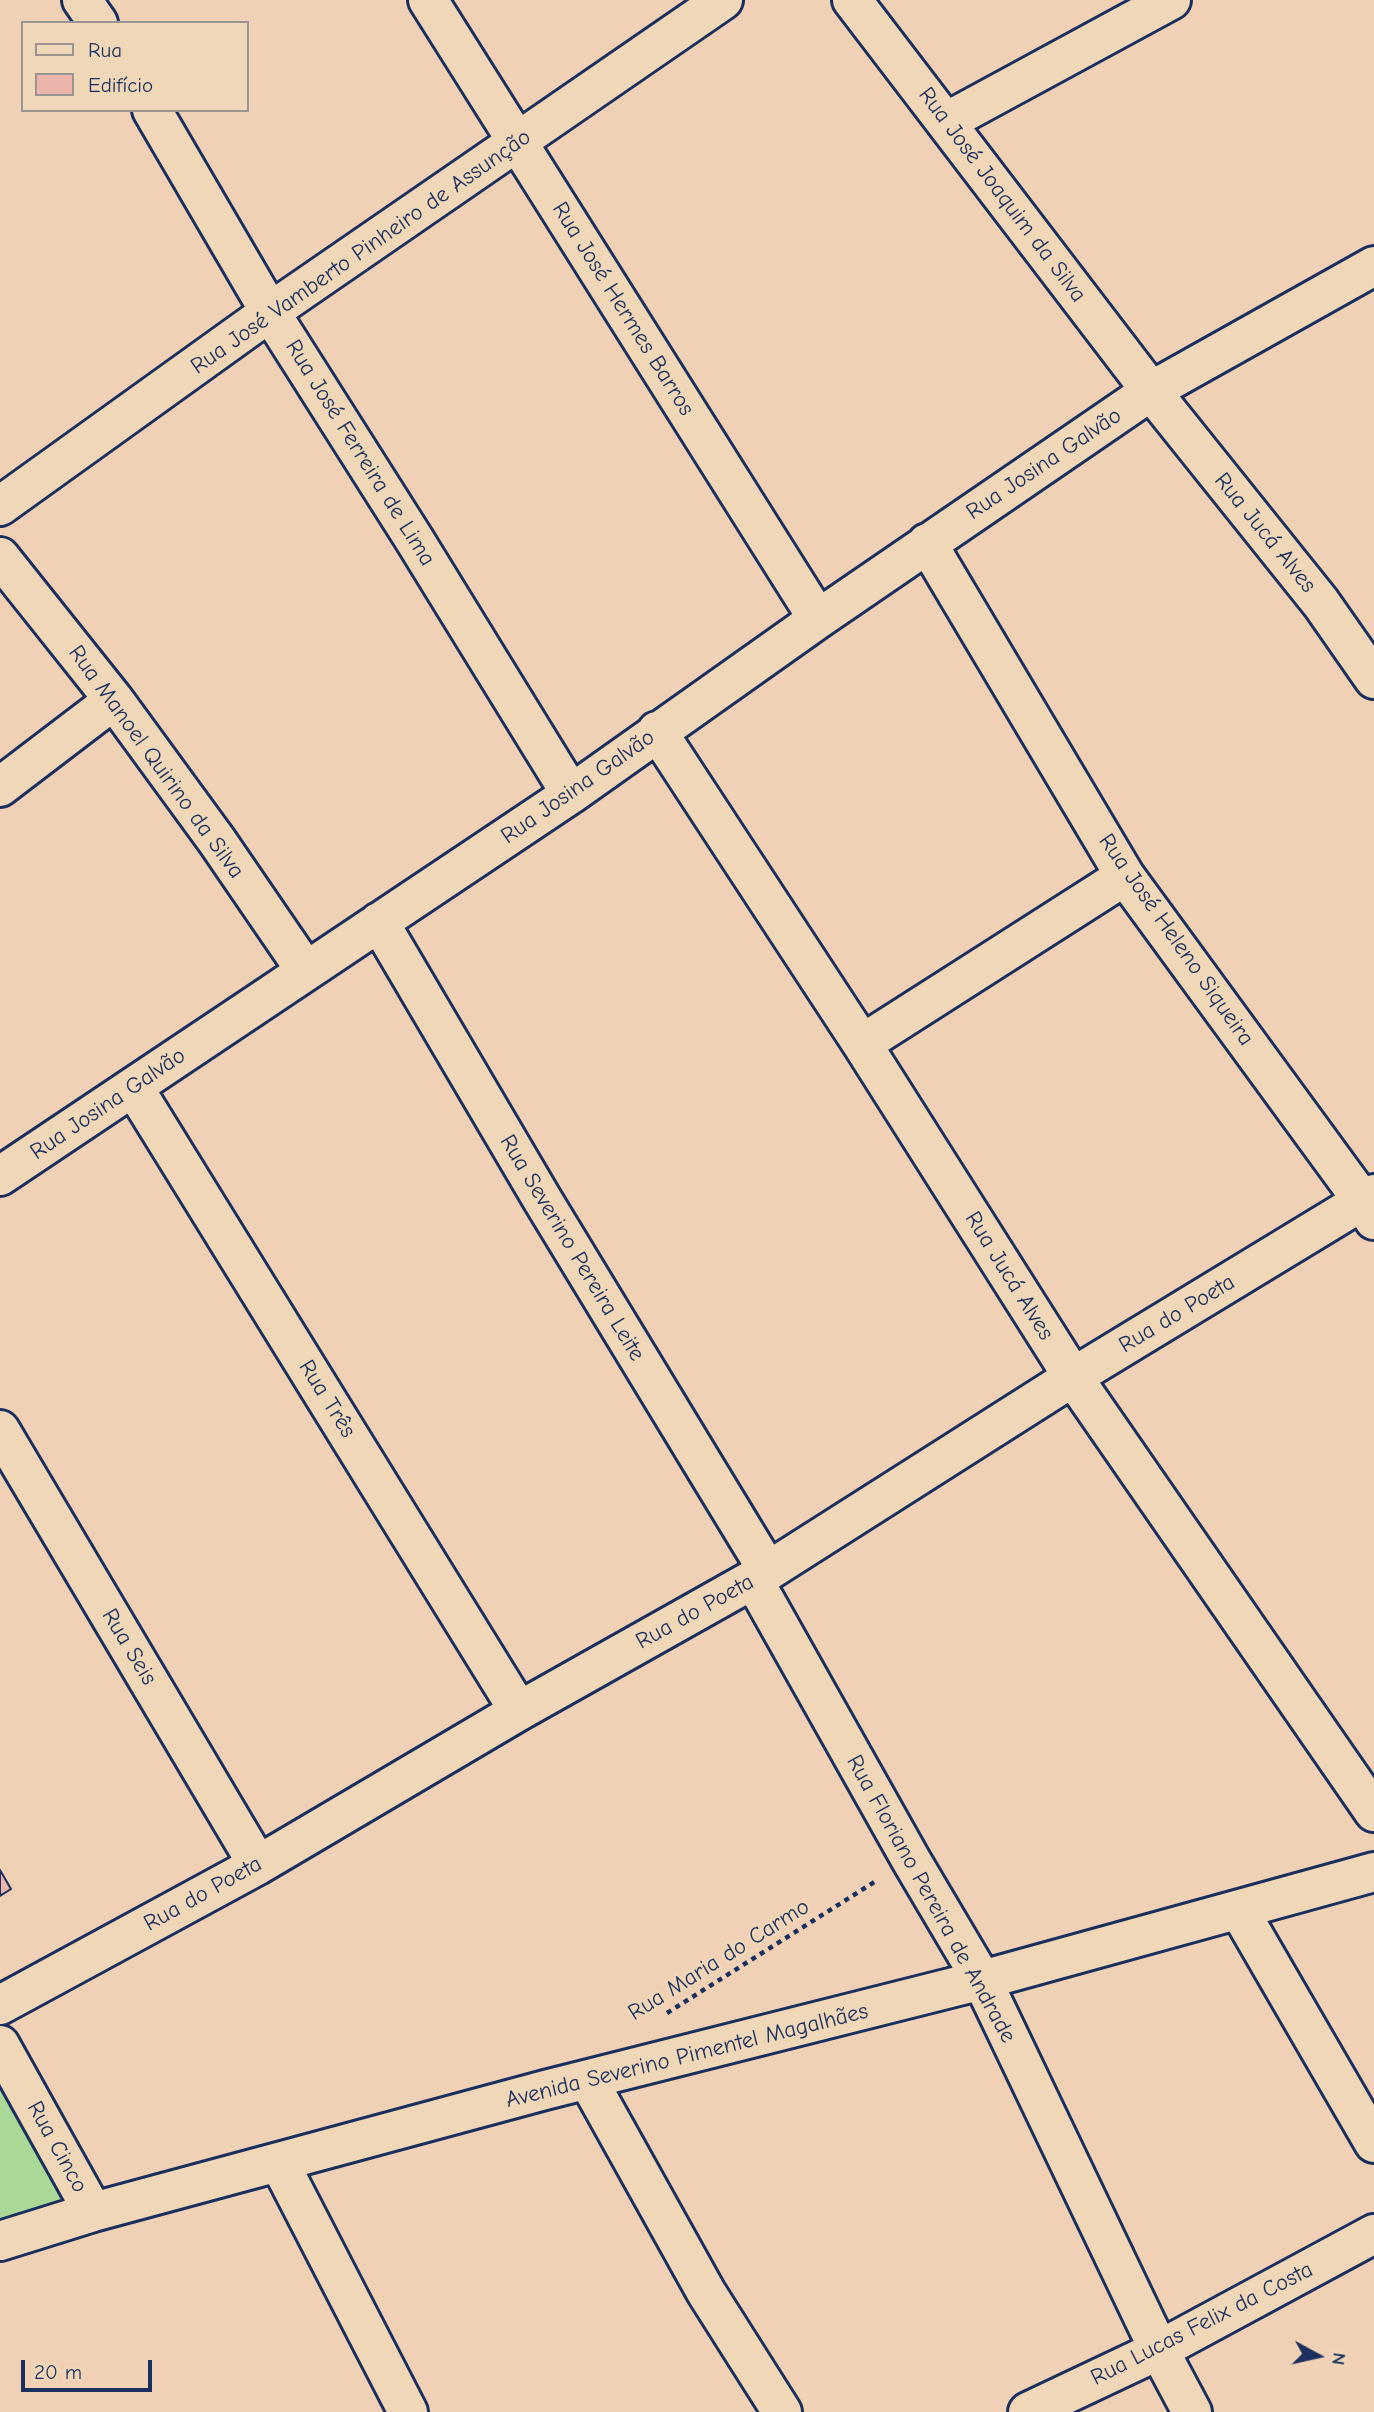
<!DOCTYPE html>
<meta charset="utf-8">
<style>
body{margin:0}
#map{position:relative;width:1374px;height:2412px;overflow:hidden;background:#f1d1b6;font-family:"Comic Neue",sans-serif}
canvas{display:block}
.legend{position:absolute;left:21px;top:21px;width:228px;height:91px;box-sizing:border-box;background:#f0d7b8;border:2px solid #9b9494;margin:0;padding:9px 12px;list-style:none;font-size:21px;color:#1b2f5e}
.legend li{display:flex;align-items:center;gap:14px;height:35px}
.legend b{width:35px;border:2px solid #9b9494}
.north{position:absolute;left:1283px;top:2321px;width:70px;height:70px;-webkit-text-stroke:5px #f0d7b8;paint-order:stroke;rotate:98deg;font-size:19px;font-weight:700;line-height:28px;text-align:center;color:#1b2f5e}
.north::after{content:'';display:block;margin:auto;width:24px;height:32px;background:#1b2f5e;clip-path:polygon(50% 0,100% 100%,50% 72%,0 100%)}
.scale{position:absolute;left:21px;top:2360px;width:131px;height:32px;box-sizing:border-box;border:4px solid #1b2f5e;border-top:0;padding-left:9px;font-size:21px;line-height:24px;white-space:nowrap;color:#1b2f5e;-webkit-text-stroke:5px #f0d7b8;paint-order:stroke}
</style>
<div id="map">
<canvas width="1374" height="2412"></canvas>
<ul class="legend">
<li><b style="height:9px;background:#f0d7b8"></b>Rua</li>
<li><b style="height:19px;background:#ecb5ab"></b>Edifício</li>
</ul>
<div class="north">N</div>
<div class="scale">20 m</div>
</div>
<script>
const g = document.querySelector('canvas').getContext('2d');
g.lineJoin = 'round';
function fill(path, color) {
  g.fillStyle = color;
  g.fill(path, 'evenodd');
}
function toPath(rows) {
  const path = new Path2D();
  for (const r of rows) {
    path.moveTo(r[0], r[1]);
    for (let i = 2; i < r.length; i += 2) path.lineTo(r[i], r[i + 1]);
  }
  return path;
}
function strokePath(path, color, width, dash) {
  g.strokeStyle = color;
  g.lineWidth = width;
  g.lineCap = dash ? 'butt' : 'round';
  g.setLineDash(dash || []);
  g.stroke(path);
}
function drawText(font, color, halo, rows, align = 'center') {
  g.font = font + ' "Comic Neue",sans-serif';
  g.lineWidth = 5;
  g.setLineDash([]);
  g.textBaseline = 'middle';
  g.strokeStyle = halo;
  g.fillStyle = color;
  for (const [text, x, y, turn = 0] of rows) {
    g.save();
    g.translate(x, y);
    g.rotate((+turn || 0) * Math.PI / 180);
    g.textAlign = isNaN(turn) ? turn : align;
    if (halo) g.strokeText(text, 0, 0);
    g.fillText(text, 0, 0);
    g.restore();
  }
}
const green = toPath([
 [0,2087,64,2201,0,2220]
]);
const building = toPath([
 [0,1870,11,1889,0,1896,0,1870]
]);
const path = toPath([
 [667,2013,876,1881]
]);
const minor = toPath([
 [82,0,98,23],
 [428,0,818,619],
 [852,0,1151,391,1321,603,1374,679],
 [152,110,270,312,414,539,571,794],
 [946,122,1171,0],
 [0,506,270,312,723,0],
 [927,543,1125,876,1362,1200,1374,1220],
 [0,557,114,700,217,841,306,971],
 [657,731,862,1044,1073,1377,1374,1812],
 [0,787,114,700],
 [379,922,542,1199,768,1571],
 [862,1044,1125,876],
 [134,1088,519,1711],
 [0,1176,571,794,818,619,1151,391,1374,266],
 [0,1430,258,1865],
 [753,1579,911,1860,982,1980,1159,2350,1192,2412],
 [1239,1910,1374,2143],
 [0,2005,258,1865,519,1711,768,1571,1073,1377,1374,1194],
 [0,2045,93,2212],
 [588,2080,706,2292,782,2412],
 [280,2164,408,2412],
 [0,2241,93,2212,545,2090,982,1980,1374,1872],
 [1028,2412,1159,2350,1374,2234]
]);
const streetNames = [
 ["Rua José Joaquim da Silva",1002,195,53],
 ["Rua José Vamberto Pinheiro de Assunção",361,252,-35],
 ["Rua José Hermes Barros",623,309,58],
 ["Rua José Ferreira de Lima",360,453,58],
 ["Rua Josina Galvão",1044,464,-34],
 ["Rua Jucá Alves",1265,533,51],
 ["Rua Manoel Quirino da Silva",156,762,54],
 ["Rua Josina Galvão",578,787,-35],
 ["Rua José Heleno Siqueira",1176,940,55],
 ["Rua Josina Galvão",108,1104,-34],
 ["Rua Severino Pereira Leite",572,1248,59],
 ["Rua Jucá Alves",1009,1276,58],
 ["Rua do Poeta",1177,1314,-31],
 ["Rua Três",327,1399,58],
 ["Rua do Poeta",695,1612,-29],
 ["Rua Seis",129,1647,59],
 ["Rua do Poeta",203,1894,-29],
 ["Rua Floriano Pereira de Andrade",931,1899,61],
 ["Rua Maria do Carmo",719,1960,-32],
 ["Avenida Severino Pimentel Magalhães",687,2056,-14],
 ["Rua Cinco",57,2147,61],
 ["Rua Lucas Felix da Costa",1202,2324,-27]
];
fill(green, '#a9d897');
fill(building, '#ecb5ab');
strokePath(building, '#1b2f5e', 2);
strokePath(minor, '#1b2f5e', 44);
strokePath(path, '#1b2f5e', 4.5, [5, 5]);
strokePath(minor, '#f0d7b8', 38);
drawText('23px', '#1b2f5e', '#f0d7b8', streetNames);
</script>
